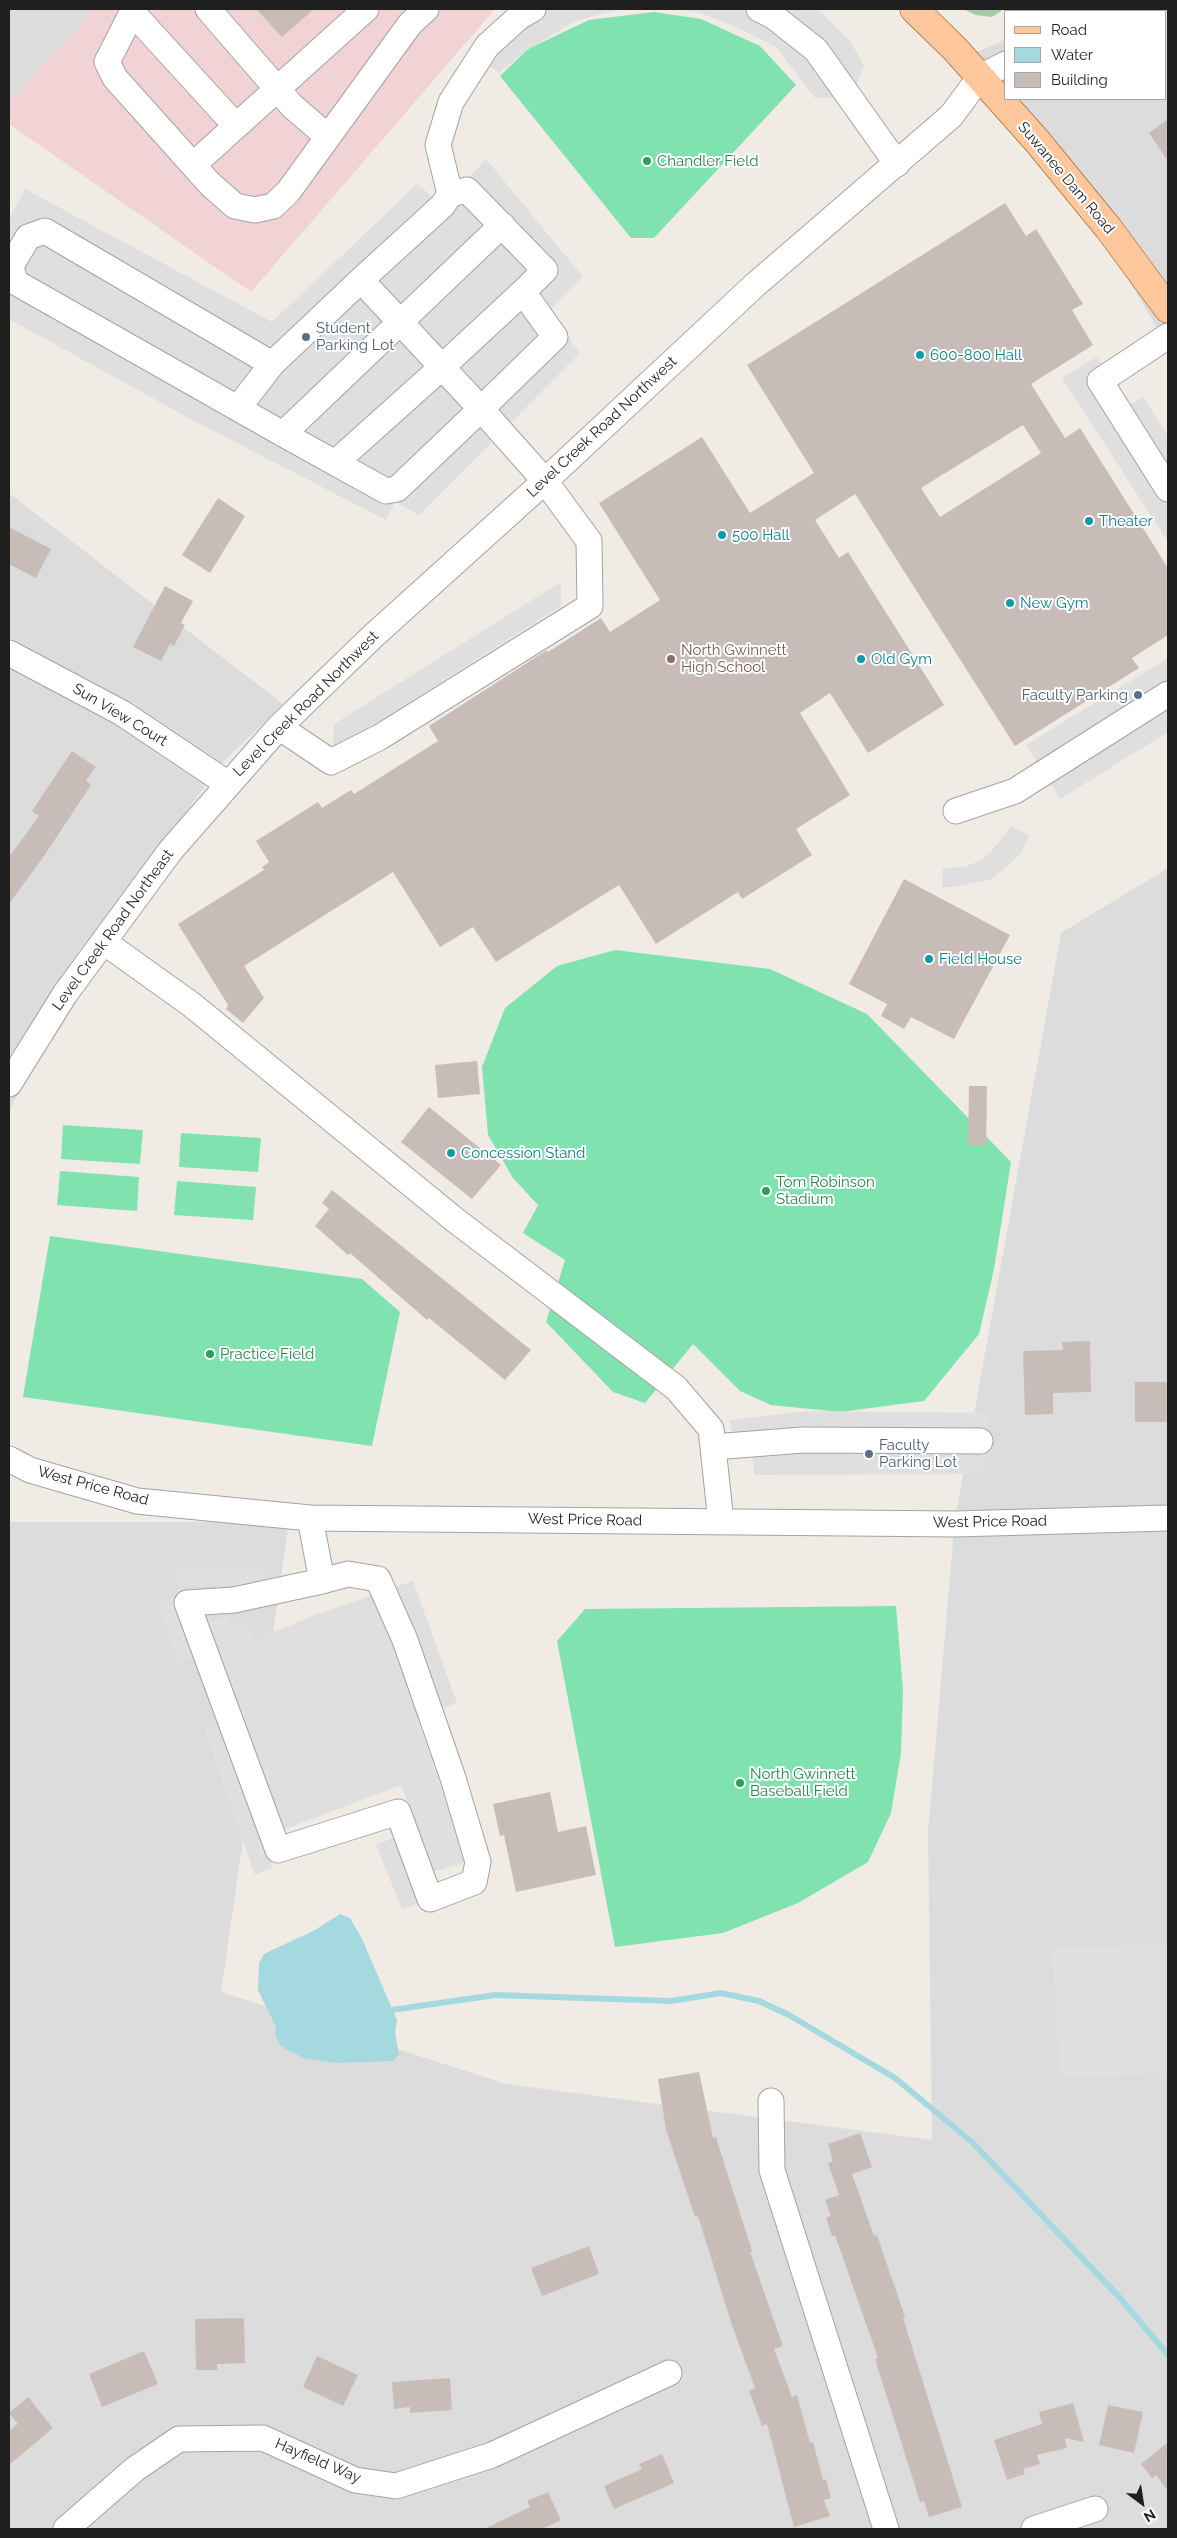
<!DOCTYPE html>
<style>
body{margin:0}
#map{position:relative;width:1177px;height:2538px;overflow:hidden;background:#f0ebe5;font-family:Raleway,sans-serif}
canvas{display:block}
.frame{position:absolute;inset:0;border:10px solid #1f1f1f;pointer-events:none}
.legend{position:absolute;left:1004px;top:10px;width:162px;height:90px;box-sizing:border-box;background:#fff;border:1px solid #a5a5a5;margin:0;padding:6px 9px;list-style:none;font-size:15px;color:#1f1f1f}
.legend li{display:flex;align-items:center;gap:10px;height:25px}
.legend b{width:25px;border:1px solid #a5a5a5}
.north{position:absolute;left:1117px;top:2478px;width:50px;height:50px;-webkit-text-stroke:4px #fff;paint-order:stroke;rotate:149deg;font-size:14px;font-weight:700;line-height:20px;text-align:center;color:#1f1f1f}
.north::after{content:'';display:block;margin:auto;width:18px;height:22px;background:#1f1f1f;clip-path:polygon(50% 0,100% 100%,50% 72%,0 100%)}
</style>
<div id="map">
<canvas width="1177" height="2538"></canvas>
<div class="frame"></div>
<ul class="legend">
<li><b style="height:6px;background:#ffc79b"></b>Road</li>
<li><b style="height:14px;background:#a4d9df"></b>Water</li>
<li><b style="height:14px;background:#c8bcb8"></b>Building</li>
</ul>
<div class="north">N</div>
</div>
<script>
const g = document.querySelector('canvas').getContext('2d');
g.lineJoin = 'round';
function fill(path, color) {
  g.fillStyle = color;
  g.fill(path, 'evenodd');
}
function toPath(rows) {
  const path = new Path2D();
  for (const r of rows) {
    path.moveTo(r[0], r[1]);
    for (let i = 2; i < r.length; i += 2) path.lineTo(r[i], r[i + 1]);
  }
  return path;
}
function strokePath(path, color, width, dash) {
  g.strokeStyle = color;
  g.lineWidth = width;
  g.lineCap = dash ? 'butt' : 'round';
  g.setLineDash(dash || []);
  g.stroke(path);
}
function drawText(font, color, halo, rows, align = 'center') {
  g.font = font + ' Raleway,sans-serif';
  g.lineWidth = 4;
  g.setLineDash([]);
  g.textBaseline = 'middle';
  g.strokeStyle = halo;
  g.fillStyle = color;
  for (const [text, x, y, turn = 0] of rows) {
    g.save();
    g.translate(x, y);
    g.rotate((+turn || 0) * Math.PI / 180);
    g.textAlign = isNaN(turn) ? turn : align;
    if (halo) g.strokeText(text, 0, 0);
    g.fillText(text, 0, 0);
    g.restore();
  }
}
const residential = toPath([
 [9,9,95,9,9,102],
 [1044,9,1168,9,1168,346,1066,176,949,65,1006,39,1006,99,1166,99,1166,11,1041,11],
 [9,493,283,704,221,764,114,911,9,1111],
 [1168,868,1168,2529,9,2529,9,1522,289,1522,221,1992,506,2084,932,2140,928,1831,955,1519,1061,933]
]);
const commercial = toPath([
 [95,9,495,9,251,292,9,124,9,102]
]);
const cemetery = toPath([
 [963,9,1004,9,992,17,976,15]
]);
const pitch = toPath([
 [654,12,701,19,760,46,796,85,654,238,631,238,500,76,528,49,589,20],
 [615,950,770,969,867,1014,1011,1162,994,1269,979,1334,924,1401,840,1412,771,1405,740,1391,693,1344,645,1403,613,1392,546,1322,565,1260,523,1233,538,1205,513,1178,488,1135,482,1067,505,1008,557,966],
 [63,1125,143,1130,140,1164,61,1159],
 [181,1133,261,1138,258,1172,179,1167],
 [60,1171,139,1177,137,1211,57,1205],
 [177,1181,256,1187,253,1220,174,1215],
 [50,1236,362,1279,400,1312,372,1446,23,1397],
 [896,1606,903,1690,901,1753,891,1813,868,1862,798,1903,723,1933,615,1947,557,1641,585,1609]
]);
const parking = toPath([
 [512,9,620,9,575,21,524,52,499,73,491,67,477,84],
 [675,9,818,9,849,40,864,65,857,84,836,98,815,98,776,47,732,25,700,13],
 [486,159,583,277,549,311,580,353,419,515,395,502,386,520,196,422,9,319,9,219,25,189,272,322,417,184,443,205],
 [1097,357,1128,406,1143,397,1168,436,1168,542,1062,378],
 [561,582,561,606,333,750,334,724],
 [1168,658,1168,732,1060,799,1026,745],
 [1011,826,1029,836,1021,853,1009,865,991,879,955,887,942,887,943,868,965,867,981,860,992,851],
 [807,1411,989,1413,984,1474,754,1475,750,1433,732,1434,730,1420],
 [264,1567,264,1586,175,1586,175,1568],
 [413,1581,457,1703,417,1718,467,1862,412,1878,421,1903,402,1909,376,1845,418,1828,401,1785,262,1838,273,1867,255,1875,204,1730,241,1715,208,1622,226,1616,231,1627,246,1619,254,1640,315,1615],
 [174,1598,195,1657,179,1662,158,1604],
 [1168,1944,1168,2074,1061,2077,1051,1948]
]);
const water = toPath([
 [340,1914,350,1918,362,1939,397,2020,395,2032,399,2055,393,2061,335,2063,304,2058,287,2050,279,2044,275,2034,276,2027,258,1990,259,1963,264,1954,315,1930]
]);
const stream = toPath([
 [392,2010,495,1995,671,2001,721,1993,759,2001,789,2015,895,2078,972,2142,1121,2299,1168,2355]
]);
const building = toPath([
 [256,9,314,9,282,37],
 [1168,119,1168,161,1149,133],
 [1005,203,1026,236,1036,229,1083,304,1072,310,1093,345,1031,384,1065,438,1080,428,1168,568,1168,635,1132,658,1139,668,1015,746,855,494,815,520,839,558,848,552,944,705,868,753,830,693,800,713,850,795,796,829,812,855,742,899,738,892,656,944,619,885,496,962,473,927,440,947,393,872,244,966,264,998,243,1023,226,1009,228,1005,178,924,264,870,262,867,269,862,256,841,318,802,322,808,351,790,354,794,438,741,429,726,547,650,548,652,601,618,610,632,660,600,599,503,702,437,750,513,814,473,747,365],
 [1023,425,1041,453,940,517,921,488],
 [218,498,245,516,210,573,182,555],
 [9,527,51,549,36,578,9,564],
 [165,586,193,601,181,623,185,625,174,646,170,644,161,661,133,647],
 [72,751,96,767,86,780,91,785,44,856,9,904,9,857,39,816,32,811],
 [904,879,1010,935,954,1039,911,1017,904,1029,881,1016,887,1004,849,984],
 [477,1061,480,1094,438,1098,435,1065],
 [969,1086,987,1086,986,1146,968,1146],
 [429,1107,501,1165,472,1199,401,1142],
 [332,1190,531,1350,505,1380,429,1318,427,1320,350,1253,348,1255,315,1226,329,1209,322,1203],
 [1090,1341,1091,1392,1053,1393,1053,1414,1025,1415,1023,1351,1063,1350,1062,1342],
 [1135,1382,1168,1382,1168,1422,1135,1422],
 [550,1792,558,1832,586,1826,596,1875,516,1892,504,1835,500,1836,493,1804],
 [699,2072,713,2138,716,2137,720,2150,752,2251,750,2252,783,2346,774,2349,792,2397,797,2395,810,2443,813,2442,823,2480,826,2479,831,2498,824,2500,830,2516,794,2527,767,2424,762,2426,749,2391,755,2388,732,2325,698,2216,695,2217,666,2129,658,2079],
 [860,2133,872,2167,852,2174,874,2236,877,2235,905,2317,903,2318,962,2507,929,2517,924,2501,920,2502,875,2359,878,2358,835,2235,832,2236,826,2217,831,2216,825,2200,839,2195,828,2163,833,2161,828,2144],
 [589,2246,599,2274,542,2296,531,2268],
 [244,2318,245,2363,217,2364,217,2370,196,2370,195,2319],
 [144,2351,158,2384,102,2407,89,2374],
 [317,2356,358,2375,343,2406,303,2387],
 [450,2378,452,2410,410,2413,410,2407,394,2409,392,2382],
 [28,2397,53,2428,9,2465,9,2431,18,2424,9,2413],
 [1073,2403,1084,2442,1065,2438,1067,2448,1037,2455,1040,2464,1023,2469,1025,2474,1007,2480,994,2440,1042,2424,1039,2412],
 [1108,2405,1143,2412,1134,2453,1099,2445],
 [1168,2442,1168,2491,1156,2475,1152,2478,1141,2464],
 [662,2454,674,2483,614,2509,604,2486,642,2469,639,2464],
 [548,2492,561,2520,542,2529,484,2529,530,2507,527,2501]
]);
const minor = toPath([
 [134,9,107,62,115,78,210,184,235,206,255,210,273,206,288,192,410,24,426,9],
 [208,9,292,106,328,137],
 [759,9,773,16,816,50,897,164],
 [1068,11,1071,9],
 [132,12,236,126],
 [193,165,366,9],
 [450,194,438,145,451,102,487,46,519,17,533,9],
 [361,280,443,205,450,194,467,190,545,270,523,292],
 [1168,336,1100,381,1168,489],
 [238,408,272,364],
 [283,434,502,225],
 [9,653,122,713,228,784],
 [279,727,331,762,380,737,590,606,589,541,545,481,481,409,442,367,361,280,272,364,45,231,28,237,11,266,15,282,283,434,386,491,397,489,481,409,555,337,523,292,442,367,335,463],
 [956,811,1015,791,1168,694],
 [104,942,192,1005,455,1220,676,1388,711,1429,721,1522],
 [9,1084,65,994,171,850,279,727,372,637,545,481,755,285,951,116,980,77,1006,64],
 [713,1447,803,1440,980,1441],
 [9,1459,30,1470,137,1501,310,1518,956,1524,1168,1518],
 [310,1518,322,1581,234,1600,187,1603,278,1850,398,1812,430,1899,474,1882,478,1862,453,1778,405,1640,378,1579,348,1574,322,1581],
 [771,2101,772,2170,886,2529],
 [66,2529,135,2469,179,2439,263,2438,355,2480,396,2486,492,2455,669,2373],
 [1034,2529,1095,2509]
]);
const major = toPath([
 [914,9,955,49,1037,141,1109,229,1168,309]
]);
const markers = [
 [647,161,5,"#2e9e5b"],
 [306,337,5,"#5c6f8a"],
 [920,355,5,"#0f9aa8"],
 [1089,521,5,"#0f9aa8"],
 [722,535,5,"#0f9aa8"],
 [1010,603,5,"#0f9aa8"],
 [671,659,5,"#8d6e63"],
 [861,659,5,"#0f9aa8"],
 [1138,695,5,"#5c6f8a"],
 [929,959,5,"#0f9aa8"],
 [451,1153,5,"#0f9aa8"],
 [766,1191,5,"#2e9e5b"],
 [210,1354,5,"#2e9e5b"],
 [869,1454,5,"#5c6f8a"],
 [740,1783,5,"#2e9e5b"]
];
const leisureNames = [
 ["Chandler Field",657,161],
 ["Tom Robinson",776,1182],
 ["Stadium",776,1199],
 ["Practice Field",220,1354],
 ["North Gwinnett",750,1774],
 ["Baseball Field",750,1791]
];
const streetNames = [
 ["Suwanee Dam Road",1066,178,50],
 ["Level Creek Road Northwest",602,427,-43],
 ["Level Creek Road Northwest",306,704,-45],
 ["Sun View Court",120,715,31],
 ["Level Creek Road Northeast",113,930,-54],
 ["West Price Road",93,1486,15],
 ["West Price Road",585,1520,1],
 ["West Price Road",990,1522,-1],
 ["Hayfield Way",318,2461,23]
];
const serviceNames = [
 ["Student",316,328],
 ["Parking Lot",316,345],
 ["Faculty Parking",1128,695,"right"],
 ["Faculty",879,1445],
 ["Parking Lot",879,1462]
];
const cultureNames = [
 ["600-800 Hall",930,355],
 ["Theater",1099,521],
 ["500 Hall",732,535],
 ["New Gym",1020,603],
 ["Old Gym",871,659],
 ["Field House",939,959],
 ["Concession Stand",461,1153]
];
const educationNames = [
 ["North Gwinnett",681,650],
 ["High School",681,667]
];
fill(residential, '#dddcdc');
fill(commercial, '#f1d3d6');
fill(cemetery, '#a5caa6');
fill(pitch, '#80e2af');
fill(parking, '#dfdfdf');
fill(water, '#a4d9df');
strokePath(stream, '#a4d9df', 6);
fill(building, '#c8bcb8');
strokePath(minor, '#a3a3a3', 27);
strokePath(major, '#9a5300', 29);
strokePath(minor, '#fff', 25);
strokePath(major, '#ffc79b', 28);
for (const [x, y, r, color] of markers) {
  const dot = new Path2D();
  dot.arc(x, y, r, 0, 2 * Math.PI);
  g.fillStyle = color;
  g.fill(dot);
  strokePath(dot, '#fff', 2);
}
drawText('15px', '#27864d', '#fff', leisureNames, 'left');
drawText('15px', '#1f1f1f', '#fff', streetNames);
drawText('15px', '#4e5e75', '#fff', serviceNames, 'left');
drawText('15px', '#0d838f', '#fff', cultureNames, 'left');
drawText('15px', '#785e54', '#fff', educationNames, 'left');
</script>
